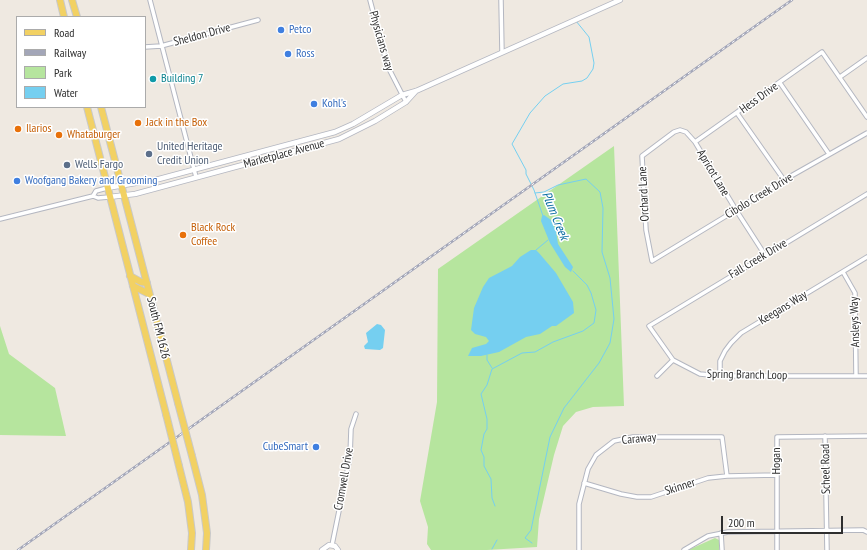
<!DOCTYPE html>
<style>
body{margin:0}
#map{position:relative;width:867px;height:550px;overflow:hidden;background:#efe9e1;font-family:"PT Sans Narrow",sans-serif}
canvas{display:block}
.legend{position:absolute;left:16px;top:16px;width:130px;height:92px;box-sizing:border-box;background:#fff;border:1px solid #ababab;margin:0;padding:5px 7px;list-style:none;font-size:12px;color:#2e2e2e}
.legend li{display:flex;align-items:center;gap:8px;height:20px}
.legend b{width:20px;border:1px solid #ababab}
.scale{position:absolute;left:721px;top:516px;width:122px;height:18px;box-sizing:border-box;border:2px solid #2e2e2e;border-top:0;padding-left:5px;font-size:12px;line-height:14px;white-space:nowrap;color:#2e2e2e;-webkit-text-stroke:3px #fff;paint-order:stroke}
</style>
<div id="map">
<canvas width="867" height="550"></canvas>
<ul class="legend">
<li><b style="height:5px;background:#f2d163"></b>Road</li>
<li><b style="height:5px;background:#a3a6b8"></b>Railway</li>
<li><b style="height:11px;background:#b6e59e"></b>Park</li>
<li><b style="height:11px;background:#75cff0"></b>Water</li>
</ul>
<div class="scale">200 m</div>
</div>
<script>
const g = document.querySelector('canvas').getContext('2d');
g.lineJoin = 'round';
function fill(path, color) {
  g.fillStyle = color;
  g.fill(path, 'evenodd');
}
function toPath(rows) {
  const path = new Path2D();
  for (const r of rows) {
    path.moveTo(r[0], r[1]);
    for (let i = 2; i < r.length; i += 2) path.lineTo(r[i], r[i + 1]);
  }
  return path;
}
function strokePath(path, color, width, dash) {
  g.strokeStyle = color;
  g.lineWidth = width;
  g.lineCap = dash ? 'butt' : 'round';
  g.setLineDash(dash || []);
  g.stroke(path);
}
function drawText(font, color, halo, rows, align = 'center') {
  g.font = font + ' "PT Sans Narrow",sans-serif';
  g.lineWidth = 3;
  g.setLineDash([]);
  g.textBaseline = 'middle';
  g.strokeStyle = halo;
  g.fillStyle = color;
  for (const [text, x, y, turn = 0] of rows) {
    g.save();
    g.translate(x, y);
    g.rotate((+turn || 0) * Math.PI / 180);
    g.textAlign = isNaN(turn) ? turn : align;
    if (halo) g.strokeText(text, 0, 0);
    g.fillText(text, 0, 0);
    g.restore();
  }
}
const green = toPath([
 [614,146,624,406,593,407,576,412,563,426,554,455,539,519,537,547,487,550,431,550,427,544,428,527,420,501,437,402,438,269],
 [0,326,9,354,55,388,66,436,0,435],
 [715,538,719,540,719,550,688,550]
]);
const water = toPath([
 [544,215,551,220,556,231,558,244,573,267,571,272,565,267,550,243,541,221,542,216],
 [531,250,536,250,539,253,556,273,573,302,574,313,556,326,552,326,540,334,526,337,499,352,481,356,468,356,472,348,486,344,489,341,486,337,475,334,471,330,474,308,483,287,489,278,512,266,520,257],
 [377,324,381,325,385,330,383,348,380,350,365,349,364,346,368,342,366,333]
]);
const stream = toPath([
 [543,216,534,190,526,174,526,170,512,144,530,113,545,96,563,84,582,81,587,78,593,69,594,63,589,37,576,21],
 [536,250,548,240],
 [487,355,487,360,492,368],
 [495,506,492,498,491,479,484,466,484,457,481,450,484,434,487,429,487,419,481,394,487,385,492,369,522,353,535,352,553,342,583,331,594,323,596,310,591,293,587,285,573,271],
 [532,543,525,538,531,530,550,437,564,408,599,363,610,343,614,319,610,278,602,252,603,208,600,192,586,179,558,185,544,192,535,193],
 [492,549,497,540]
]);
const minor = toPath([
 [150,0,196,177],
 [370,0,387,65,406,102],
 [501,0,502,52],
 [145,47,161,46,258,20],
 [840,77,867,58],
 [780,83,829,154],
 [737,113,784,180],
 [695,142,822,52,867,117],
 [867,194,649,326,673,360,700,374,720,376,867,376],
 [93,196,96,191,107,188],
 [0,219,93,196,98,198,109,197],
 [765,255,736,210,695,142,686,132,680,130,674,132,642,156,646,230,652,261,736,210,784,180,867,133],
 [843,272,855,293,856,376],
 [657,376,673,360],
 [720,376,720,361,725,351,731,343,741,333,867,257],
 [825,436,827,550],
 [584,483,621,494,637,497,651,497,708,478,727,476,777,475],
 [721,533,722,550],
 [332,545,350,457,351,429,356,414],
 [579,550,579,504,588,469,596,455,614,441,633,437,722,437,727,476],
 [684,550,708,536,728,532,863,530,867,532],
 [777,550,777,437,867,436]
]);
const tertiary = toPath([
 [107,188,159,179,335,132,353,124,402,95,416,91,620,0],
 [109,197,135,194,339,139,375,121,406,102,416,91],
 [322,550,329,545,335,546,338,550]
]);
const primary = toPath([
 [60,0,64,17],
 [72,0,77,17],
 [87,107,166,414],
 [101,107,178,403],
 [130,276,141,282,147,283],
 [133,286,149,294],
 [192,456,202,495,207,533,206,550],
 [179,466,188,502,192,533,191,550]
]);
const rail = toPath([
 [18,550,792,0]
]);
const primaryBridge = toPath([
 [178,403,192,456],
 [166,414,179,466]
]);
const markers = [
 [281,30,4,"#3f7fe0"],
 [288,54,4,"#3f7fe0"],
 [153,79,4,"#0f9aa8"],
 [314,104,4,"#3f7fe0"],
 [138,123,4,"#e8710a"],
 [18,129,4,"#e8710a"],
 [59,135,4,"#e8710a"],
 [149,154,4,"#5c6f8a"],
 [67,165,4,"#5c6f8a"],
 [17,181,4,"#3f7fe0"],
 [183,235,4,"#e8710a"],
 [316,447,4,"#3f7fe0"]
];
const shopNames = [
 ["Petco",289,30],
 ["Ross",296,54],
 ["Kohl's",322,104],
 ["Woofgang Bakery and Grooming",25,181],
 ["CubeSmart",308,447,"right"]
];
const streetNames = [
 ["Sheldon Drive",202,35,-15],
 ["Physicians way",381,41,74],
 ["Hess Drive",759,98,-36],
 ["Marketplace Avenue",284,154,-15],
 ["Apricot Lane",713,173,59],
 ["Orchard Lane",644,194,-93],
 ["Cibolo Creek Drive",759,196,-31],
 ["Fall Creek Drive",758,259,-31],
 ["Keegans Way",783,308,-31],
 ["Ansleys Way",855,322,-92],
 ["South FM 1626",158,328,76],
 ["Spring Branch Loop",747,375,1],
 ["Caraway",639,439,-5],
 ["Hogan",777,461,-90],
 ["Scheel Road",826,469,-91],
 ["Cromwell Drive",344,479,-80],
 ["Skinner",680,487,-18]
];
const cultureNames = [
 ["Building 7",161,79]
];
const foodNames = [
 ["Jack in the Box",146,123],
 ["Ilarios",26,129],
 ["Whataburger",67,135],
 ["Black Rock",191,228],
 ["Coffee",191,242]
];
const serviceNames = [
 ["United Heritage",157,147],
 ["Credit Union",157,161],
 ["Wells Fargo",75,165]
];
const waterNames = [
 ["Plum Creek",555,216,68]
];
fill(green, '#b6e59e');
fill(water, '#75cff0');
strokePath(stream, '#75cff0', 1);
strokePath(minor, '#b4b7c1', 5.5);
strokePath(tertiary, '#b4b7c1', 6);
strokePath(primary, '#c9c9c9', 8);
strokePath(minor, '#fff', 3.5);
strokePath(tertiary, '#fff', 4.5);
strokePath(primary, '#f2d163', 6);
strokePath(rail, '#a3a6b8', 2.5);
strokePath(rail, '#fff', 1, [3]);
strokePath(primaryBridge, '#c9c9c9', 8, []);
strokePath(primaryBridge, '#f2d163', 6);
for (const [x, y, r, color] of markers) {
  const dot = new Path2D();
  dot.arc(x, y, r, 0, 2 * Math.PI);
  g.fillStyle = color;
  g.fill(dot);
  strokePath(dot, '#fff', 1.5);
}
drawText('12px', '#366cbe', '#fff', shopNames, 'left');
drawText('12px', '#2e2e2e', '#fff', streetNames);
drawText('12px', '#0d838f', '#fff', cultureNames, 'left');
drawText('12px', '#c56008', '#fff', foodNames, 'left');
drawText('12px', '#4e5e75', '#fff', serviceNames, 'left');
drawText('italic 13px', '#0d6fa3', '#fff', waterNames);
</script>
